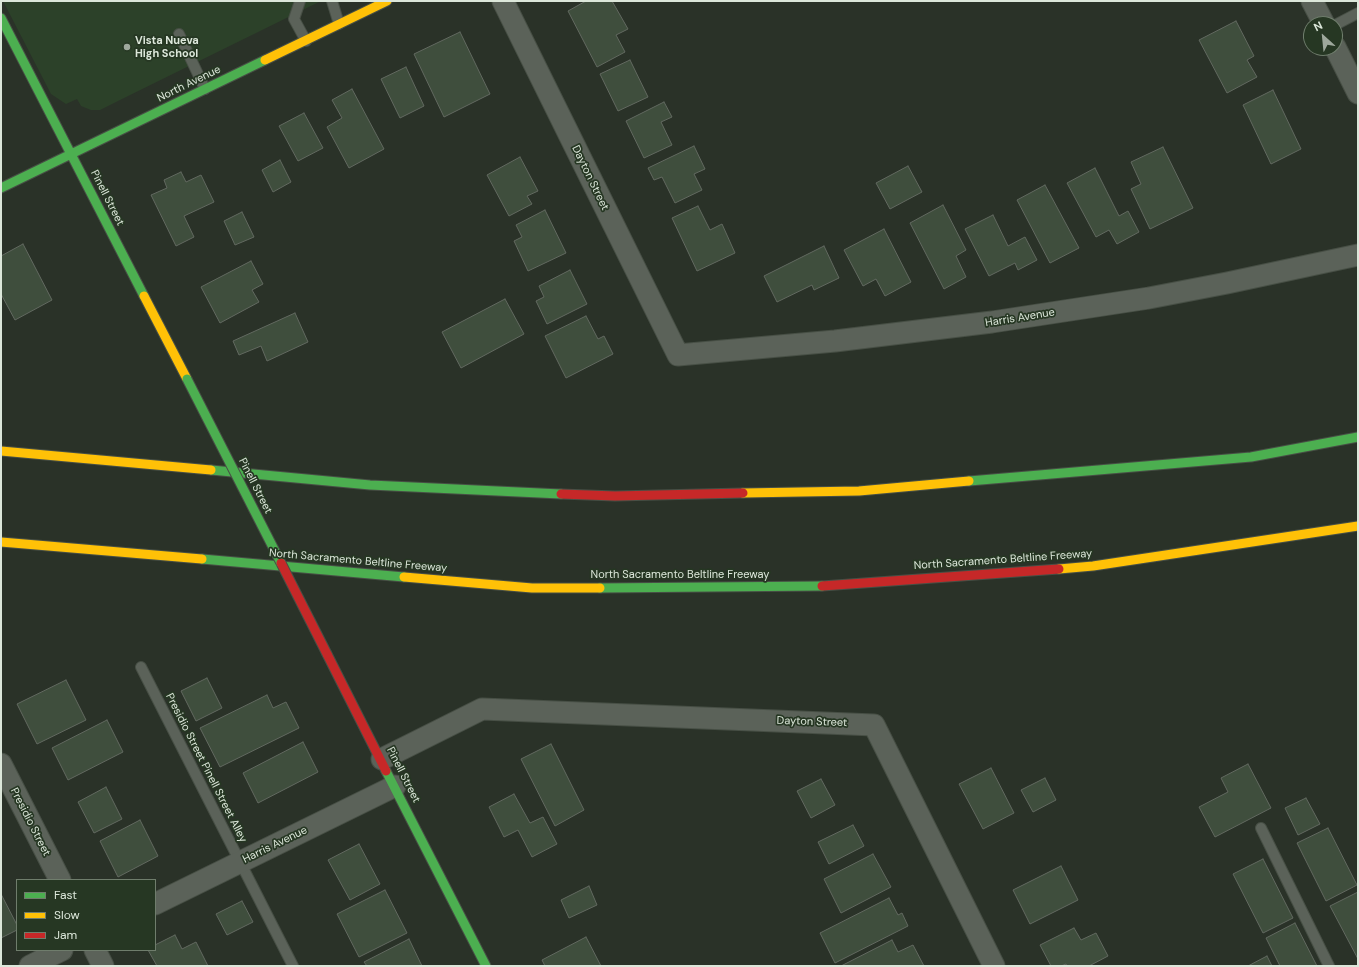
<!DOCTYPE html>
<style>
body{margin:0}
#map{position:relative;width:1359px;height:967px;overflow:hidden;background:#2a3228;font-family:"DM Sans",sans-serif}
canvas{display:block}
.frame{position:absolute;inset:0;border:2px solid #dce7da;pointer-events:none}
.legend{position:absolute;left:16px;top:879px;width:140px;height:72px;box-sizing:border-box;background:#263723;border:1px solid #6f7d6c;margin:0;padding:5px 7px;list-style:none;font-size:12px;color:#dce7da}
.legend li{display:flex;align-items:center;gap:8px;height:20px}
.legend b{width:20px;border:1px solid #6f7d6c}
.north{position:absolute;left:1303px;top:16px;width:40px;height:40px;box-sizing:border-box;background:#263723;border:1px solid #6f7d6c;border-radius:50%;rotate:333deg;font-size:11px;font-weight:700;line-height:16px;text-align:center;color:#dce7da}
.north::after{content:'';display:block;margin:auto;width:14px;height:18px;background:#9ea89c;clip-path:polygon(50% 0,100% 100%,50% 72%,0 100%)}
</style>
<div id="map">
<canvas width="1359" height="967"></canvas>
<div class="frame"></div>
<ul class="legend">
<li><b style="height:5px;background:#4caf50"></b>Fast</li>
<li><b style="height:5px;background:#ffc107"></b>Slow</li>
<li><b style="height:5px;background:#c62828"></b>Jam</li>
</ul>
<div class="north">N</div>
</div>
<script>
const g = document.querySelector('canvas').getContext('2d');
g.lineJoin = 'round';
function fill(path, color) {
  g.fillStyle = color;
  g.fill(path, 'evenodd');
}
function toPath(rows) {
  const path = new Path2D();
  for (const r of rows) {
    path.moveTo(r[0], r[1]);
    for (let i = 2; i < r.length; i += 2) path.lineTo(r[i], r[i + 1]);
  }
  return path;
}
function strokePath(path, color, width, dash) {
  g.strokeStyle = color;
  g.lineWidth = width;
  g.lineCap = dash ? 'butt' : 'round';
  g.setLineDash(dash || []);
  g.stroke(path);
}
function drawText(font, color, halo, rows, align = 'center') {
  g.font = font + ' "DM Sans",sans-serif';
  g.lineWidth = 3.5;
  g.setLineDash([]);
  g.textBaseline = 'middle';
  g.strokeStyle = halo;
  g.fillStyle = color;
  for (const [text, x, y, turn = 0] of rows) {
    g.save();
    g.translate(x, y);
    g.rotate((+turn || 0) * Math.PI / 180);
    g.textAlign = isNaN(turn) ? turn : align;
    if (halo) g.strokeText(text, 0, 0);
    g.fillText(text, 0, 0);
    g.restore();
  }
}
const built = toPath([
 [3,1,321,1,120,100,100,110,91,110,81,106,77,99,66,104,51,94]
]);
const building = toPath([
 [586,1,612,1,628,29,616,35,625,52,597,67,568,11,586,1],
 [1236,21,1254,56,1247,60,1257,77,1227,93,1199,40,1236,21],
 [460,32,490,94,444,117,414,54,460,32],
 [630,60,648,97,618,111,600,74,630,60],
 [406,67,424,106,400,118,381,79,406,67],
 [352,89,384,149,349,168,327,127,342,118,332,100,352,89],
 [1273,90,1301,149,1271,164,1243,105,1273,90],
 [664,102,672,117,661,122,672,145,644,158,626,121,664,102],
 [304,113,323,148,298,161,279,126,304,113],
 [694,146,705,169,694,174,702,190,675,203,662,177,654,180,648,168,694,146],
 [1163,147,1193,208,1150,229,1131,189,1141,184,1131,162,1163,147],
 [520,157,538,191,527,196,532,204,509,216,487,175,520,157],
 [280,160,291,182,273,192,262,170,280,160],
 [908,166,922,192,890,209,876,183,908,166],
 [1095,168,1119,216,1128,211,1139,232,1117,244,1109,230,1096,237,1067,183,1095,168],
 [181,172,186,182,201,175,214,202,184,216,194,237,176,246,151,195,167,188,164,180,181,172],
 [1045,185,1079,248,1050,263,1017,200,1045,185],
 [943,205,966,250,956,256,966,277,944,289,910,223,943,205],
 [698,206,710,230,722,224,735,253,697,271,672,218,698,206],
 [545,210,566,253,528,271,514,241,522,237,516,225,545,210],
 [242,212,254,237,235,245,224,221,242,212],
 [993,215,1008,246,1025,237,1037,260,1018,270,1015,263,989,276,965,229,993,215],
 [884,229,911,282,885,296,876,279,863,286,844,250,884,229],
 [23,244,52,300,15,320,1,294,1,256,23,244],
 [824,246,839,278,814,290,812,285,777,302,764,276,824,246],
 [251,261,263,284,252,290,259,302,220,323,201,287,251,261],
 [570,270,587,304,547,324,536,301,544,297,539,286,570,270],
 [505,299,524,334,461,368,442,332,505,299],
 [295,313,308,342,267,361,261,346,239,355,233,341,295,313],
 [586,316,598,339,604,336,613,354,566,378,545,336,586,316],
 [207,678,222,708,196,721,181,691,207,678],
 [66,680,86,720,37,744,17,704,66,680],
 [267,695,273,708,286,702,299,728,220,767,200,728,267,695],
 [107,720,123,752,68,780,52,748,107,720],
 [303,742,318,772,258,803,243,773,303,742],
 [551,744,584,810,555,826,521,759,551,744],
 [1248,764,1271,808,1215,837,1199,807,1228,792,1221,778,1248,764],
 [991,768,1014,813,983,829,959,784,991,768],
 [1045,778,1056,800,1033,812,1021,790,1045,778],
 [821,779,835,805,811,818,797,791,821,779],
 [106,787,122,819,94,833,78,802,106,787],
 [514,794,530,823,543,817,557,844,532,857,518,830,504,837,489,807,514,794],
 [1306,798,1320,824,1298,835,1285,808,1306,798],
 [140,820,158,856,118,877,100,841,140,820],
 [853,825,864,846,829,864,818,842,853,825],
 [1328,828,1357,885,1326,901,1297,843,1328,828],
 [359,844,380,884,350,900,328,860,359,844],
 [873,854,891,887,841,913,824,879,873,854],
 [1263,859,1293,918,1263,933,1233,874,1263,859],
 [1061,866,1078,900,1030,924,1013,890,1061,866],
 [589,886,597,905,569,918,561,900,589,886],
 [385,890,407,933,359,957,337,914,385,890],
 [1358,892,1358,959,1330,906,1358,892],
 [1,894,17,925,17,930,1,938,1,894],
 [889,898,898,915,902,913,908,926,835,963,820,933,889,898],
 [242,901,253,922,227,935,216,914,242,901],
 [1295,923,1317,966,1280,966,1266,938,1295,923],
 [1074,928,1081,940,1096,933,1108,956,1089,966,1067,966,1066,964,1061,966,1051,966,1040,945,1074,928],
 [175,935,182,949,196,942,208,966,157,966,148,950,155,950,155,945,175,935],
 [586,937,601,966,545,966,542,960,586,937],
 [409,939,422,966,367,966,364,962,409,939],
 [892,940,898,952,913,945,924,966,841,966,892,940],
 [1267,956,1272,966,1248,966,1267,956]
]);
const lane = toPath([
 [300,1,294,19,306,41],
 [332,1,339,24],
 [1335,25,1358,13],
 [179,34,205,89],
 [141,667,293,966],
 [1261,828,1329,966]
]);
const street = toPath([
 [503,1,678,355,835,341,992,322,1149,298,1227,283,1358,255],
 [1312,1,1324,24],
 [1335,47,1358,93],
 [382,759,482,709,874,725,994,966],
 [1,764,60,880],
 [155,904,395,786],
 [95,950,103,966],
 [30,966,62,950]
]);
const fast = toPath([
 [1,18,144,296],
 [1,188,265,60],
 [211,470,370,485,561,494],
 [969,481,1251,457,1358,437],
 [202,559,404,577],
 [600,588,822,586],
 [386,771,486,966]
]);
const slow = toPath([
 [265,60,387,1],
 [144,296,187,379],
 [1,451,211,470],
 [743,493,859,491,969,481],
 [1,542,202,559],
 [1059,569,1093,566,1358,526],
 [404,577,532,588,600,588]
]);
const jam = toPath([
 [561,494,615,496,743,493],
 [822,586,1059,569],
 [327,654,386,771]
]);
const fastBridge = toPath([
 [187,379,281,563]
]);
const jamBridge = toPath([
 [281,563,327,654]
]);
const markers = [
 [127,47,4,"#9ea89c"]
];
const poiNames = [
 ["Vista Nueva",135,41],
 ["High School",135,54]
];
const streetNames = [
 ["North Avenue",189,84,-26],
 ["Dayton Street",590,178,64],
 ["Pinell Street",107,198,63],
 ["Harris Avenue",1020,318,-9],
 ["Pinell Street",255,486,63],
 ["North Sacramento Beltline Freeway",1003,560,-4],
 ["North Sacramento Beltline Freeway",358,561,5],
 ["North Sacramento Beltline Freeway",680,575],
 ["Dayton Street",812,722,2],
 ["Presidio Street Pinell Street Alley",206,768,63],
 ["Pinell Street",403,775,63],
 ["Presidio Street",30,822,63],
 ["Harris Avenue",275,845,-26]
];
fill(built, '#2c4129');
fill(building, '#3f4e3d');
strokePath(building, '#626960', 1);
strokePath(lane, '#474f45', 12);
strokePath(street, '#474f45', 23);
strokePath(fast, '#474f45', 11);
strokePath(slow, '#474f45', 11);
strokePath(jam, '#474f45', 11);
strokePath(lane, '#5b6259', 10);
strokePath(street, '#5b6259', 21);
strokePath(fast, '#4caf50', 9);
strokePath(slow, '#ffc107', 9);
strokePath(jam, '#c62828', 9);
strokePath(fastBridge, '#474f45', 11, []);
strokePath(jamBridge, '#474f45', 11, []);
strokePath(fastBridge, '#4caf50', 9);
strokePath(jamBridge, '#c62828', 9);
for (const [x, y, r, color] of markers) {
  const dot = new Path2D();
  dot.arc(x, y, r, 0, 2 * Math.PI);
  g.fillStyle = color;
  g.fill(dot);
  strokePath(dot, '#263723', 1.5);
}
drawText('bold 11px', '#dce7da', '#263723', poiNames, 'left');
drawText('11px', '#dce7da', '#263723', streetNames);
</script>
